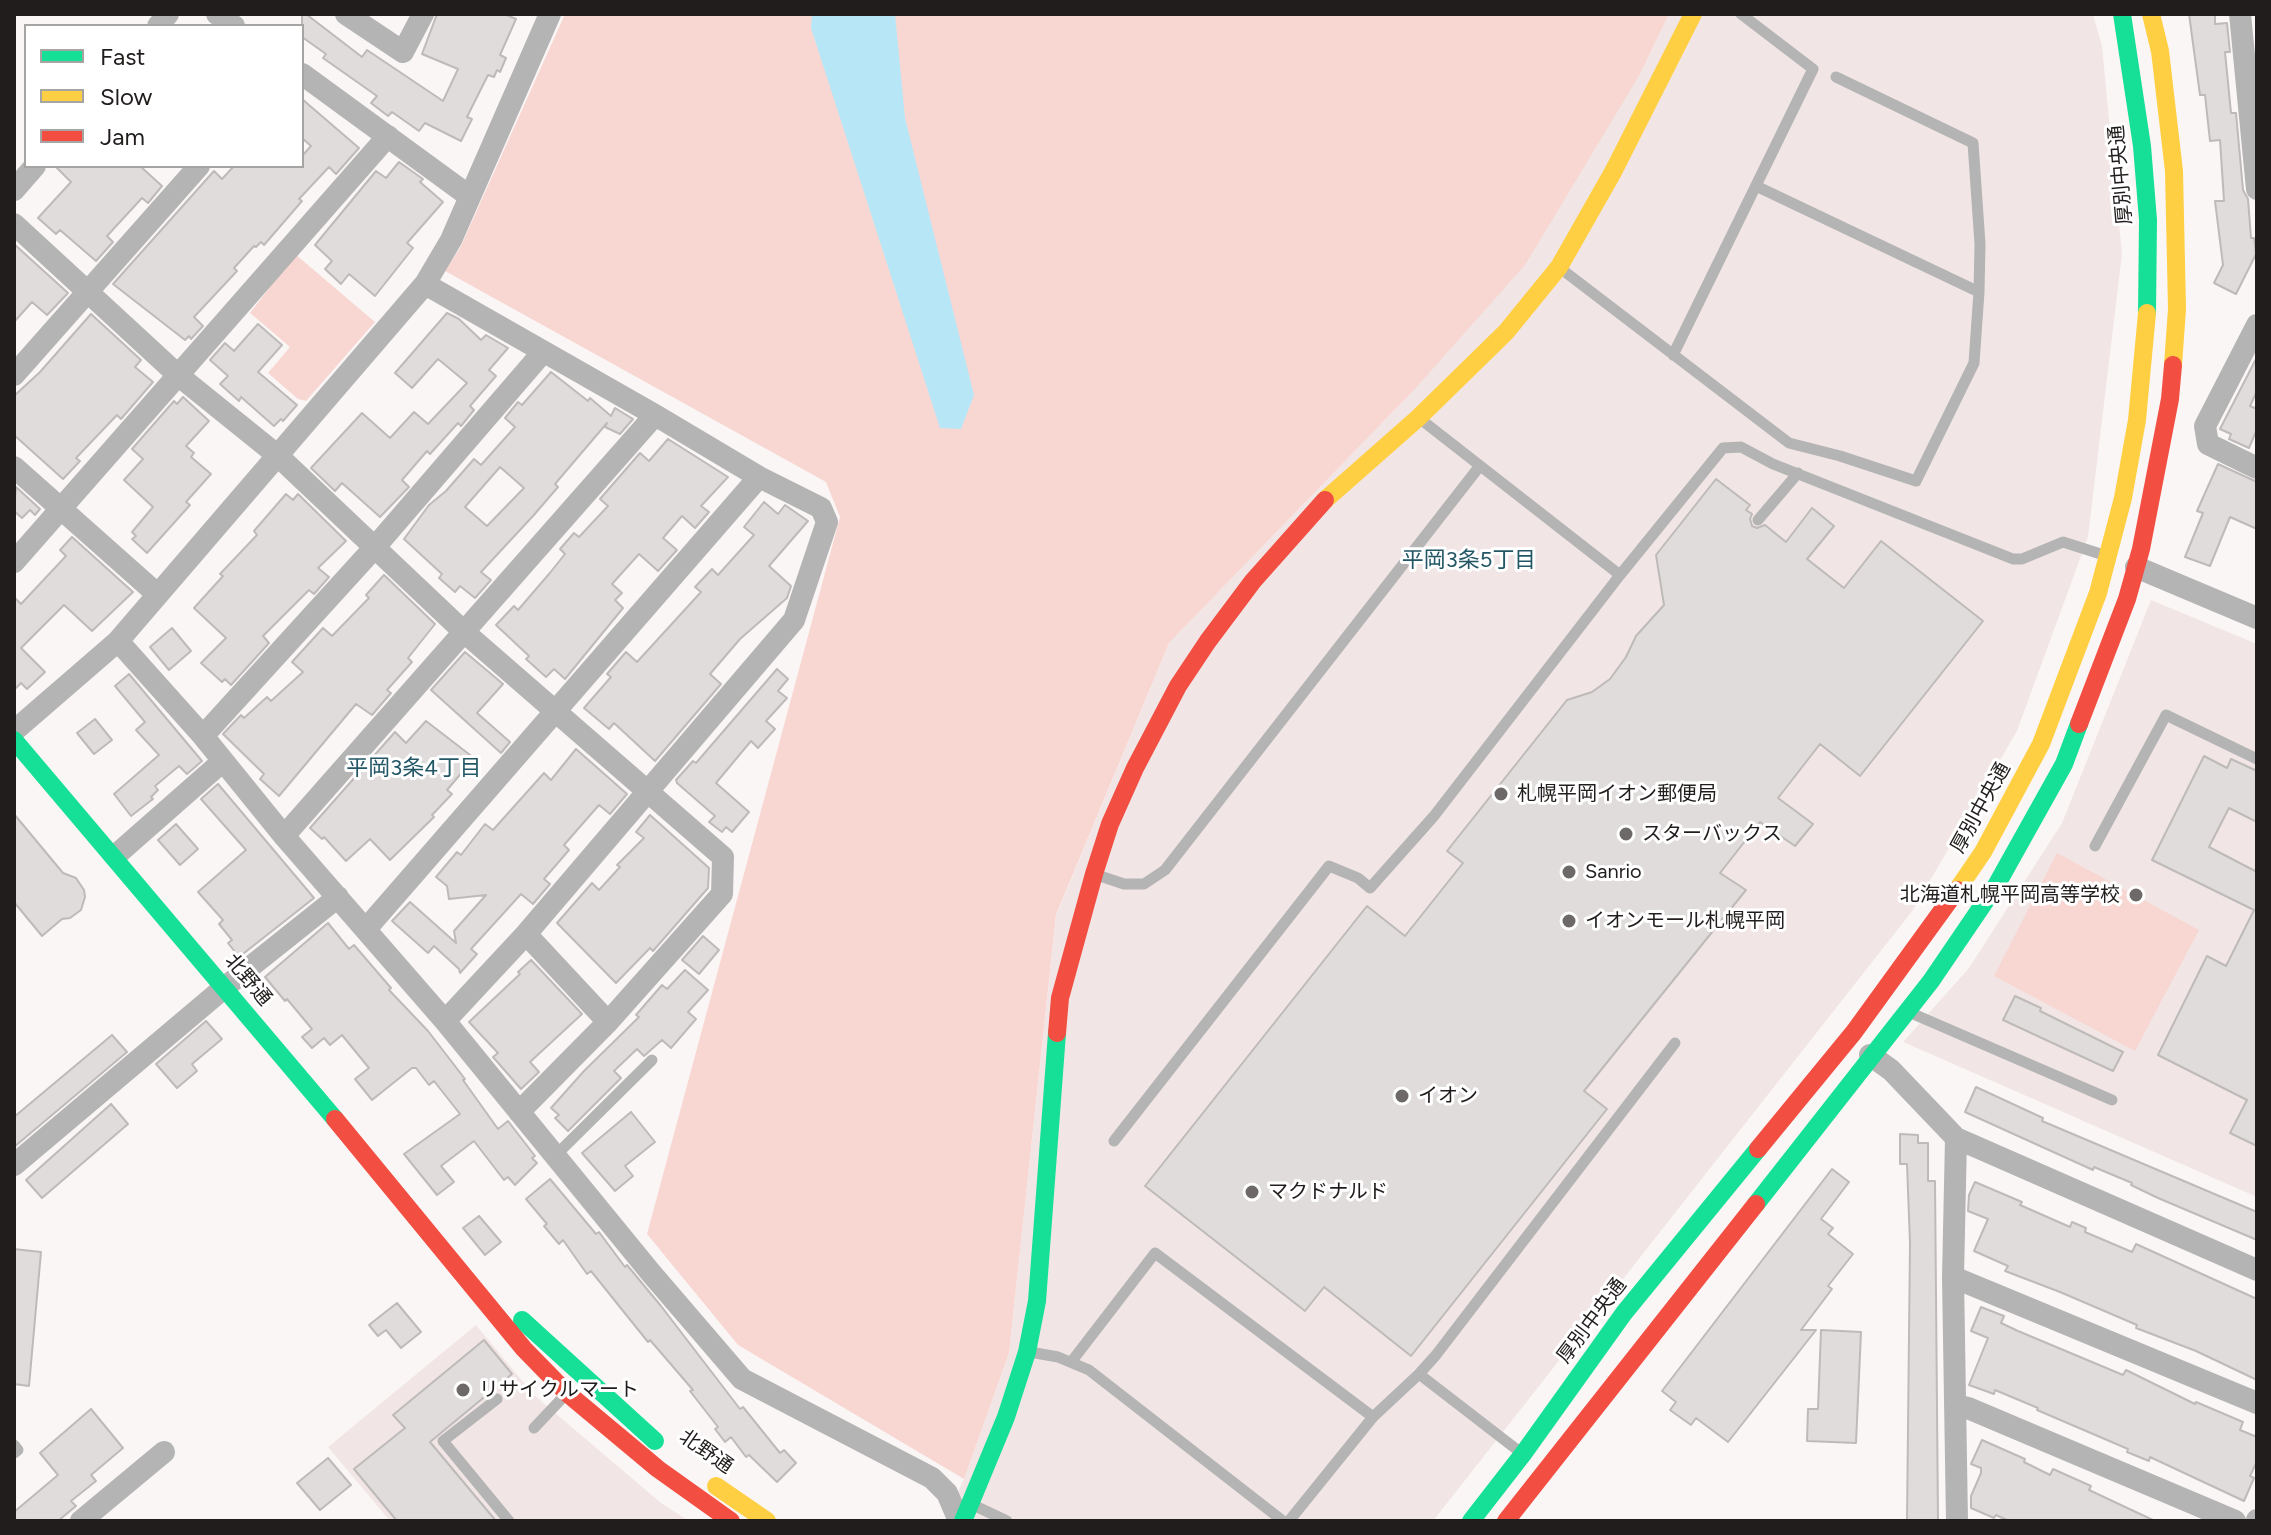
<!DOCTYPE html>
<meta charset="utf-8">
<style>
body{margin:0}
#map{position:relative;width:2271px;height:1535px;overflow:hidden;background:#fbf6f6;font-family:Figtree,sans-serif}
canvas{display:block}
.frame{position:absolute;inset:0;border:16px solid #201d1c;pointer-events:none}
.legend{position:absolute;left:24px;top:24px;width:280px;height:144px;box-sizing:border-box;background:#fff;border:2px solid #a6a5a4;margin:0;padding:10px 14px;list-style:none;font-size:24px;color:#201d1c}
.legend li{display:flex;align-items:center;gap:16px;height:40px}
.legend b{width:40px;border:2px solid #a6a5a4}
</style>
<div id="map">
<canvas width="2271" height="1535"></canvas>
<div class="frame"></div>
<ul class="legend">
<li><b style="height:10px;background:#16e098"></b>Fast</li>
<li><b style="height:10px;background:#ffcf43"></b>Slow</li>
<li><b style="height:10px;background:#f24e42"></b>Jam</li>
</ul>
</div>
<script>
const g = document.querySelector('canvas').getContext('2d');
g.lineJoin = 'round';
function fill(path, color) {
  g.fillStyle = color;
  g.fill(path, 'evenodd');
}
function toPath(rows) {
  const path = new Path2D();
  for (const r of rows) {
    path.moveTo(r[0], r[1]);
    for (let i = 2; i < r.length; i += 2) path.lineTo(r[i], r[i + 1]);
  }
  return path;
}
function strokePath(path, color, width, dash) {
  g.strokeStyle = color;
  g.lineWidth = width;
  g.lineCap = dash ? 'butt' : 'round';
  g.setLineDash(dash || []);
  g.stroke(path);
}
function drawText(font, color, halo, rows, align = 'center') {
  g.font = font + ' Figtree,"Noto Sans JP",sans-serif';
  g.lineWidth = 6;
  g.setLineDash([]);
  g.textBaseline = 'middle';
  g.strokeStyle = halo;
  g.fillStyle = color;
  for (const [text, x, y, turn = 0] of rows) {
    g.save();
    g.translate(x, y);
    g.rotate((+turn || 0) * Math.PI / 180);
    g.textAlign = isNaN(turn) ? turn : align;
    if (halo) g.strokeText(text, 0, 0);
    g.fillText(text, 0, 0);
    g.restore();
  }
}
const built = toPath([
 [1669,14,2093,14,2102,46,2122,254,2088,537,2017,731,1913,910,1433,1521,945,1521,964,1479,1009,1353,1056,916,1169,643,1414,390,1640,74],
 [2151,600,2257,644,2257,1197,1903,1042,1969,968,2062,823],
 [476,1325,534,1395,661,1503,689,1521,390,1521,328,1447]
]);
const green = toPath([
 [565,14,1669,14,1640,74,1525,265,1414,390,1169,643,1056,915,1009,1353,964,1479,738,1345,647,1234,840,517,826,482,445,271,460,248],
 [295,254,375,322,306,401,298,399,268,373,290,347,250,313],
 [2057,853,2199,930,2135,1051,1994,976]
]);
const water = toPath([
 [812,14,895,14,905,118,974,395,961,429,940,428,811,28]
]);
const building = toPath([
 [302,14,306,14,362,57,367,50,443,101,458,69,422,54,437,14,504,14,516,19,500,55,506,58,500,72,497,70,494,77,488,75,467,117,472,119,461,141,425,123,419,131,392,112,388,116,371,103,377,96,323,58,326,54,302,37,302,14],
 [2189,14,2215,14,2215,24,2227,23,2230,52,2225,52,2231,113,2236,113,2243,190,2248,199,2251,238,2254,238,2256,254,2236,294,2214,283,2223,265,2215,201,2224,201,2220,140,2210,141,2205,95,2200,95,2189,14],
 [302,99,359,148,336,174,329,167,299,199,302,201,264,245,261,242,256,247,254,246,234,268,237,271,194,317,203,326,191,339,189,336,185,340,113,284,214,171,222,179,234,166,302,166,302,156,311,146,302,138,302,99],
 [399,162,423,179,420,182,443,202,407,243,413,248,375,296,349,274,341,284,325,269,332,261,315,245,376,171,386,178,399,162],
 [55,166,140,166,162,186,148,203,142,198,107,236,113,242,96,261,60,230,56,234,38,218,71,182,55,166],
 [14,244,68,293,47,315,32,302,14,322,14,244],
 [447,313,459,319,481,340,486,335,508,348,489,370,496,376,470,406,474,410,461,426,458,423,430,454,427,451,402,480,409,487,380,517,342,483,335,491,311,468,362,413,390,438,414,412,428,424,467,383,438,359,412,388,395,373,447,313],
 [91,314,141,360,135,367,153,382,121,419,117,415,76,458,80,461,63,479,14,435,14,396,40,372,91,314],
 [258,324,282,345,258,372,297,405,283,421,281,419,274,426,241,397,239,401,220,384,228,376,210,360,225,343,234,351,258,324],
 [2257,357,2257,391,2250,406,2257,409,2257,429,2249,448,2229,439,2231,434,2220,429,2257,357],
 [551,372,588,401,590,398,611,416,615,408,633,419,620,434,605,427,607,423,555,484,558,487,533,516,481,572,491,580,475,598,460,586,455,592,439,578,442,574,404,539,429,505,446,491,474,459,481,465,515,427,505,418,518,402,522,405,551,372],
 [500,467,524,488,487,526,465,507,500,467],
 [183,397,209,421,186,446,194,453,191,457,211,474,186,502,190,505,147,553,132,539,136,536,132,532,153,507,124,480,143,459,132,449,174,401,177,404,183,397],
 [668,439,728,477,701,506,709,512,695,528,682,516,663,538,677,550,658,571,639,554,612,584,622,593,615,600,623,608,565,679,554,669,546,677,526,659,529,656,496,625,514,606,518,610,549,574,565,554,560,549,574,533,579,537,608,506,600,499,640,453,649,461,668,439],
 [2218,464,2257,482,2257,529,2230,517,2210,566,2185,557,2203,513,2197,511,2218,464],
 [1716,479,1750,505,1746,510,1752,514,1750,519,1752,526,1757,528,1765,525,1786,542,1812,508,1834,526,1807,559,1844,588,1881,541,1983,621,1860,776,1820,744,1778,798,1813,824,1795,846,1760,822,1720,873,1746,890,1584,1091,1607,1109,1411,1356,1324,1287,1305,1311,1145,1186,1367,906,1405,936,1463,863,1447,851,1567,700,1592,692,1610,679,1626,657,1636,636,1664,605,1656,555,1716,479],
 [16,487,40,509,35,515,30,510,22,518,14,511,16,487],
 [286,494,293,500,298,494,346,541,318,568,329,577,314,594,309,590,263,636,269,643,231,685,225,679,222,682,201,663,226,638,194,608,223,576,220,574,257,535,254,531,286,494],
 [764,502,778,514,785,505,808,521,769,566,791,586,787,598,740,639,710,674,721,684,655,761,614,723,609,729,584,708,611,677,607,674,626,652,637,662,701,592,695,587,712,569,718,575,754,535,744,527,764,502],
 [72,537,133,592,92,631,64,605,21,648,45,672,27,689,21,683,14,690,14,597,21,604,66,556,60,550,72,537],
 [384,575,435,624,408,658,412,662,387,690,391,693,372,715,356,704,279,796,260,779,264,774,223,734,241,715,244,718,267,697,271,701,303,672,292,662,323,628,332,636,369,598,366,595,384,575],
 [172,628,191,651,169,670,150,647,172,628],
 [465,652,503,684,477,713,510,742,501,753,431,690,465,652],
 [777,669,788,679,778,691,787,698,766,721,775,729,758,748,751,741,716,783,749,812,732,832,726,827,722,832,709,822,715,816,677,783,676,780,693,761,696,763,777,669],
 [129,674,202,761,187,774,179,766,155,786,158,790,151,797,153,799,131,816,114,794,159,755,136,730,145,722,115,686,129,674],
 [95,719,112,740,94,754,77,733,95,719],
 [426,721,474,758,447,790,452,794,432,815,434,817,390,860,370,839,346,861,324,837,322,839,310,828,395,732,406,743,426,721],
 [576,749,627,794,610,814,599,805,564,845,569,850,544,879,550,884,533,904,521,894,471,949,477,954,460,973,459,969,434,946,428,953,392,921,410,902,456,943,454,931,486,895,449,899,447,886,436,877,457,852,461,855,485,824,493,830,544,773,551,780,576,749],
 [2204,756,2227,768,2231,759,2257,771,2257,822,2229,808,2209,847,2257,872,2257,1146,2230,1133,2247,1100,2158,1055,2207,956,2226,966,2254,910,2152,860,2204,756],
 [218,784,314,898,239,957,228,943,232,940,219,924,223,920,198,892,246,850,201,799,218,784],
 [14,814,63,873,76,878,84,890,85,897,81,910,70,918,62,919,42,936,14,902,14,814],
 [650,815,709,868,708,888,653,951,650,948,616,983,557,923,592,883,599,890,620,867,617,865,644,838,636,832,650,815],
 [176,824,198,849,180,865,158,840,176,824],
 [328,923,349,949,354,945,391,988,389,990,428,1031,465,1079,463,1080,498,1129,508,1121,535,1156,532,1158,537,1163,515,1185,508,1177,504,1180,474,1141,441,1166,454,1182,437,1195,404,1154,460,1114,434,1081,429,1085,416,1068,412,1068,372,1100,355,1079,369,1068,342,1035,330,1045,324,1038,312,1048,302,1037,312,1029,287,999,285,1001,265,977,328,923],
 [703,936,719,950,699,974,682,960,703,936],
 [531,960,582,1014,530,1062,539,1072,521,1089,493,1057,498,1053,469,1022,520,974,518,972,531,960],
 [685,970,708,990,688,1012,696,1019,671,1048,662,1040,644,1056,637,1049,614,1071,621,1078,568,1131,555,1118,559,1115,551,1108,584,1071,639,1017,636,1015,662,985,667,989,685,970],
 [2015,996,2041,1008,2040,1011,2123,1052,2113,1071,2003,1020,2015,996],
 [206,1021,222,1039,192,1064,197,1071,177,1088,156,1064,206,1021],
 [112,1035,127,1052,14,1147,14,1117,112,1035],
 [1976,1087,2043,1118,2042,1121,2257,1212,2257,1240,2158,1198,2131,1185,2132,1183,2094,1167,2093,1170,1965,1112,1976,1087],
 [111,1104,128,1124,42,1198,26,1180,111,1104],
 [631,1112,655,1142,625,1166,633,1176,615,1191,582,1153,631,1112],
 [1900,1134,1918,1135,1918,1143,1928,1143,1928,1181,1935,1181,1938,1521,1907,1521,1910,1243,1907,1164,1900,1164,1900,1134],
 [1832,1169,1849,1182,1821,1219,1833,1228,1828,1234,1853,1254,1828,1286,1832,1289,1801,1330,1816,1330,1728,1442,1696,1418,1691,1425,1670,1410,1676,1402,1662,1391,1832,1169],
 [550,1179,596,1234,599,1232,625,1267,627,1265,661,1306,740,1409,743,1407,780,1453,784,1450,796,1463,777,1482,749,1455,746,1457,731,1437,725,1442,715,1429,718,1427,690,1391,693,1390,650,1340,648,1342,591,1271,587,1274,563,1240,559,1244,544,1226,547,1224,526,1199,550,1179],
 [1975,1182,2022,1202,2020,1205,2070,1227,2072,1222,2086,1228,2085,1232,2132,1252,2136,1244,2257,1299,2257,1380,2196,1351,2136,1328,2137,1325,2060,1292,2005,1271,2008,1266,1974,1251,1988,1219,1968,1211,1969,1195,1975,1182],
 [479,1216,501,1242,485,1255,463,1228,479,1216],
 [14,1249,41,1252,29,1386,14,1384,14,1249],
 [397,1303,421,1332,401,1348,386,1330,378,1336,369,1325,397,1303],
 [1981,1307,2004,1316,2001,1323,2018,1331,2123,1375,2126,1370,2195,1404,2196,1402,2243,1422,2240,1430,2257,1437,2257,1461,2250,1476,2254,1478,2244,1501,2150,1457,2149,1461,2127,1452,2128,1449,2037,1410,2038,1408,1995,1390,1994,1394,1969,1385,1988,1338,1971,1331,1981,1307],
 [1821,1330,1861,1332,1856,1443,1807,1441,1808,1409,1818,1409,1821,1330],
 [484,1340,512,1374,430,1442,496,1521,397,1521,354,1469,405,1428,393,1415,484,1340],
 [91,1409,123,1448,91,1475,96,1481,71,1501,76,1506,58,1521,14,1521,14,1512,58,1475,40,1453,91,1409],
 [1982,1440,2025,1459,2024,1462,2050,1475,2053,1469,2091,1486,2089,1490,2155,1521,2009,1521,1996,1515,1994,1518,1971,1508,1971,1496,1981,1473,1981,1468,1971,1464,1982,1440],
 [328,1458,351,1485,320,1510,297,1483,328,1458]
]);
const lane = toPath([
 [1836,77,1973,143,1980,244,1979,292],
 [1560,268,1789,443,1840,456,1916,481,1974,363,1979,292,1756,186],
 [1673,355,1813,69,1741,14],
 [1758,520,1798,473],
 [1620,575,1723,448,1741,447,1773,464,2013,559,2022,559,2063,542,2107,556],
 [2095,846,2166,715,2257,759],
 [1094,874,1124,884,1144,884,1165,870,1479,467],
 [1911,1013,2112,1100],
 [1114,1141,1329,866,1358,878,1370,888,1434,816,1620,575,1419,418],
 [555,1156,652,1060],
 [1030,1352,1058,1357,1089,1370,1283,1521],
 [1072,1361,1155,1253,1373,1417],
 [1419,1374,1520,1452],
 [497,1399,443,1441,509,1521],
 [534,1428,567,1393],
 [14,1445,18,1450,14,1453],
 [971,1504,1007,1521],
 [1289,1521,1373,1417,1419,1374,1436,1355,1675,1043]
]);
const street = toPath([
 [217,14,234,26],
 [346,14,403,52,423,14],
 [2240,14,2257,189],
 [158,26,168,14],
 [302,74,469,196],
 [14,190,35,166],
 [14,224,179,376,277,455,463,631,723,857,722,894,608,1022,519,1112],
 [425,284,655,415,759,477,821,508,827,522,794,620,526,934,445,1021],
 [2257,325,2205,426,2208,444,2257,468],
 [14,375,199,166],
 [14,467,157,594],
 [14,562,388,136],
 [2136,567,2257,618],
 [118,641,203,736,284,836,445,1021,651,1273,742,1379,932,1478,947,1493,959,1521],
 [14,731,118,641,425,284,451,240,550,14],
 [203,736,375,547,543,352],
 [284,836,655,415],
 [115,856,223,761],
 [366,929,759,477],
 [526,934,608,1022],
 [1870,1055,1891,1070,1956,1138,2257,1270],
 [1956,1138,1953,1277,1957,1521],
 [14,1165,225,987,338,897],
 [1953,1277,2257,1403],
 [1955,1405,1968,1408,2235,1521],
 [81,1521,164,1452],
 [2257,1521,2257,1520]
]);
const fast = toPath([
 [2122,14,2142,146,2148,220,2147,313],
 [14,740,335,1119],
 [1756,1204,1931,981,1997,884,2064,764,2079,724],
 [522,1320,655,1441],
 [963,1521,1006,1417,1027,1352,1037,1301,1057,1033],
 [1471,1521,1523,1454,1624,1313,1758,1149]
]);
const slow = toPath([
 [2151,14,2160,51,2174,171,2177,309,2173,365],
 [1325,500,1418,418,1506,332,1559,267,1613,172,1693,14],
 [1957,890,1983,852,2041,744,2098,593,2123,498,2137,420,2147,313],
 [716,1486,767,1521]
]);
const jam = toPath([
 [2079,724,2127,599,2141,549,2170,399,2173,365],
 [1057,1033,1060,998,1094,874,1110,824,1135,768,1178,686,1208,641,1253,581,1325,500],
 [335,1119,524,1349,567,1393,658,1469,731,1521],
 [1758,1149,1854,1032,1957,890],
 [1506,1521,1756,1204]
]);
const markers = [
 [1501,794,8,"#6d6968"],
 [1626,834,8,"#6d6968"],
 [1569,872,8,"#6d6968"],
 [2136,895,8,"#6d6968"],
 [1569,921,8,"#6d6968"],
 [1402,1096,8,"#6d6968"],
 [1252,1192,8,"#6d6968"],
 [463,1390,8,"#6d6968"]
];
const streetNames = [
 ["厚別中央通",2121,175,-95],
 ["厚別中央通",1981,808,-61],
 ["北野通",248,980,50],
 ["厚別中央通",1592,1321,-53],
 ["北野通",706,1452,35]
];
const poiNames = [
 ["札幌平岡イオン郵便局",1517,794],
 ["スターバックス",1642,834],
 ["Sanrio",1585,872],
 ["北海道札幌平岡高等学校",2120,895,"right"],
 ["イオンモール札幌平岡",1585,921],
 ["イオン",1418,1096],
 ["マクドナルド",1268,1192],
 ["リサイクルマート",479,1390]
];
const neighbourhoodNames = [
 ["平岡3条5丁目",1469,561],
 ["平岡3条4丁目",414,769]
];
fill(built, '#f1e6e5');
fill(green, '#f8d7d2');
fill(water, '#b7e7f7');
fill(building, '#e0dcdc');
strokePath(building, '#bebaba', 2);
strokePath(lane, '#b4b4b4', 11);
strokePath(street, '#b4b4b4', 22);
strokePath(fast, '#16e098', 18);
strokePath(slow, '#ffcf43', 18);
strokePath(jam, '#f24e42', 18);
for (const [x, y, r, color] of markers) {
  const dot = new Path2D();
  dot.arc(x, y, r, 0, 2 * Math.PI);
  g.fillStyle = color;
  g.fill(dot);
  strokePath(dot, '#fff', 3);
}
drawText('20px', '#201d1c', '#fff', streetNames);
drawText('20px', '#201d1c', '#fff', poiNames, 'left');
drawText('22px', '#235766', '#fff', neighbourhoodNames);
</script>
